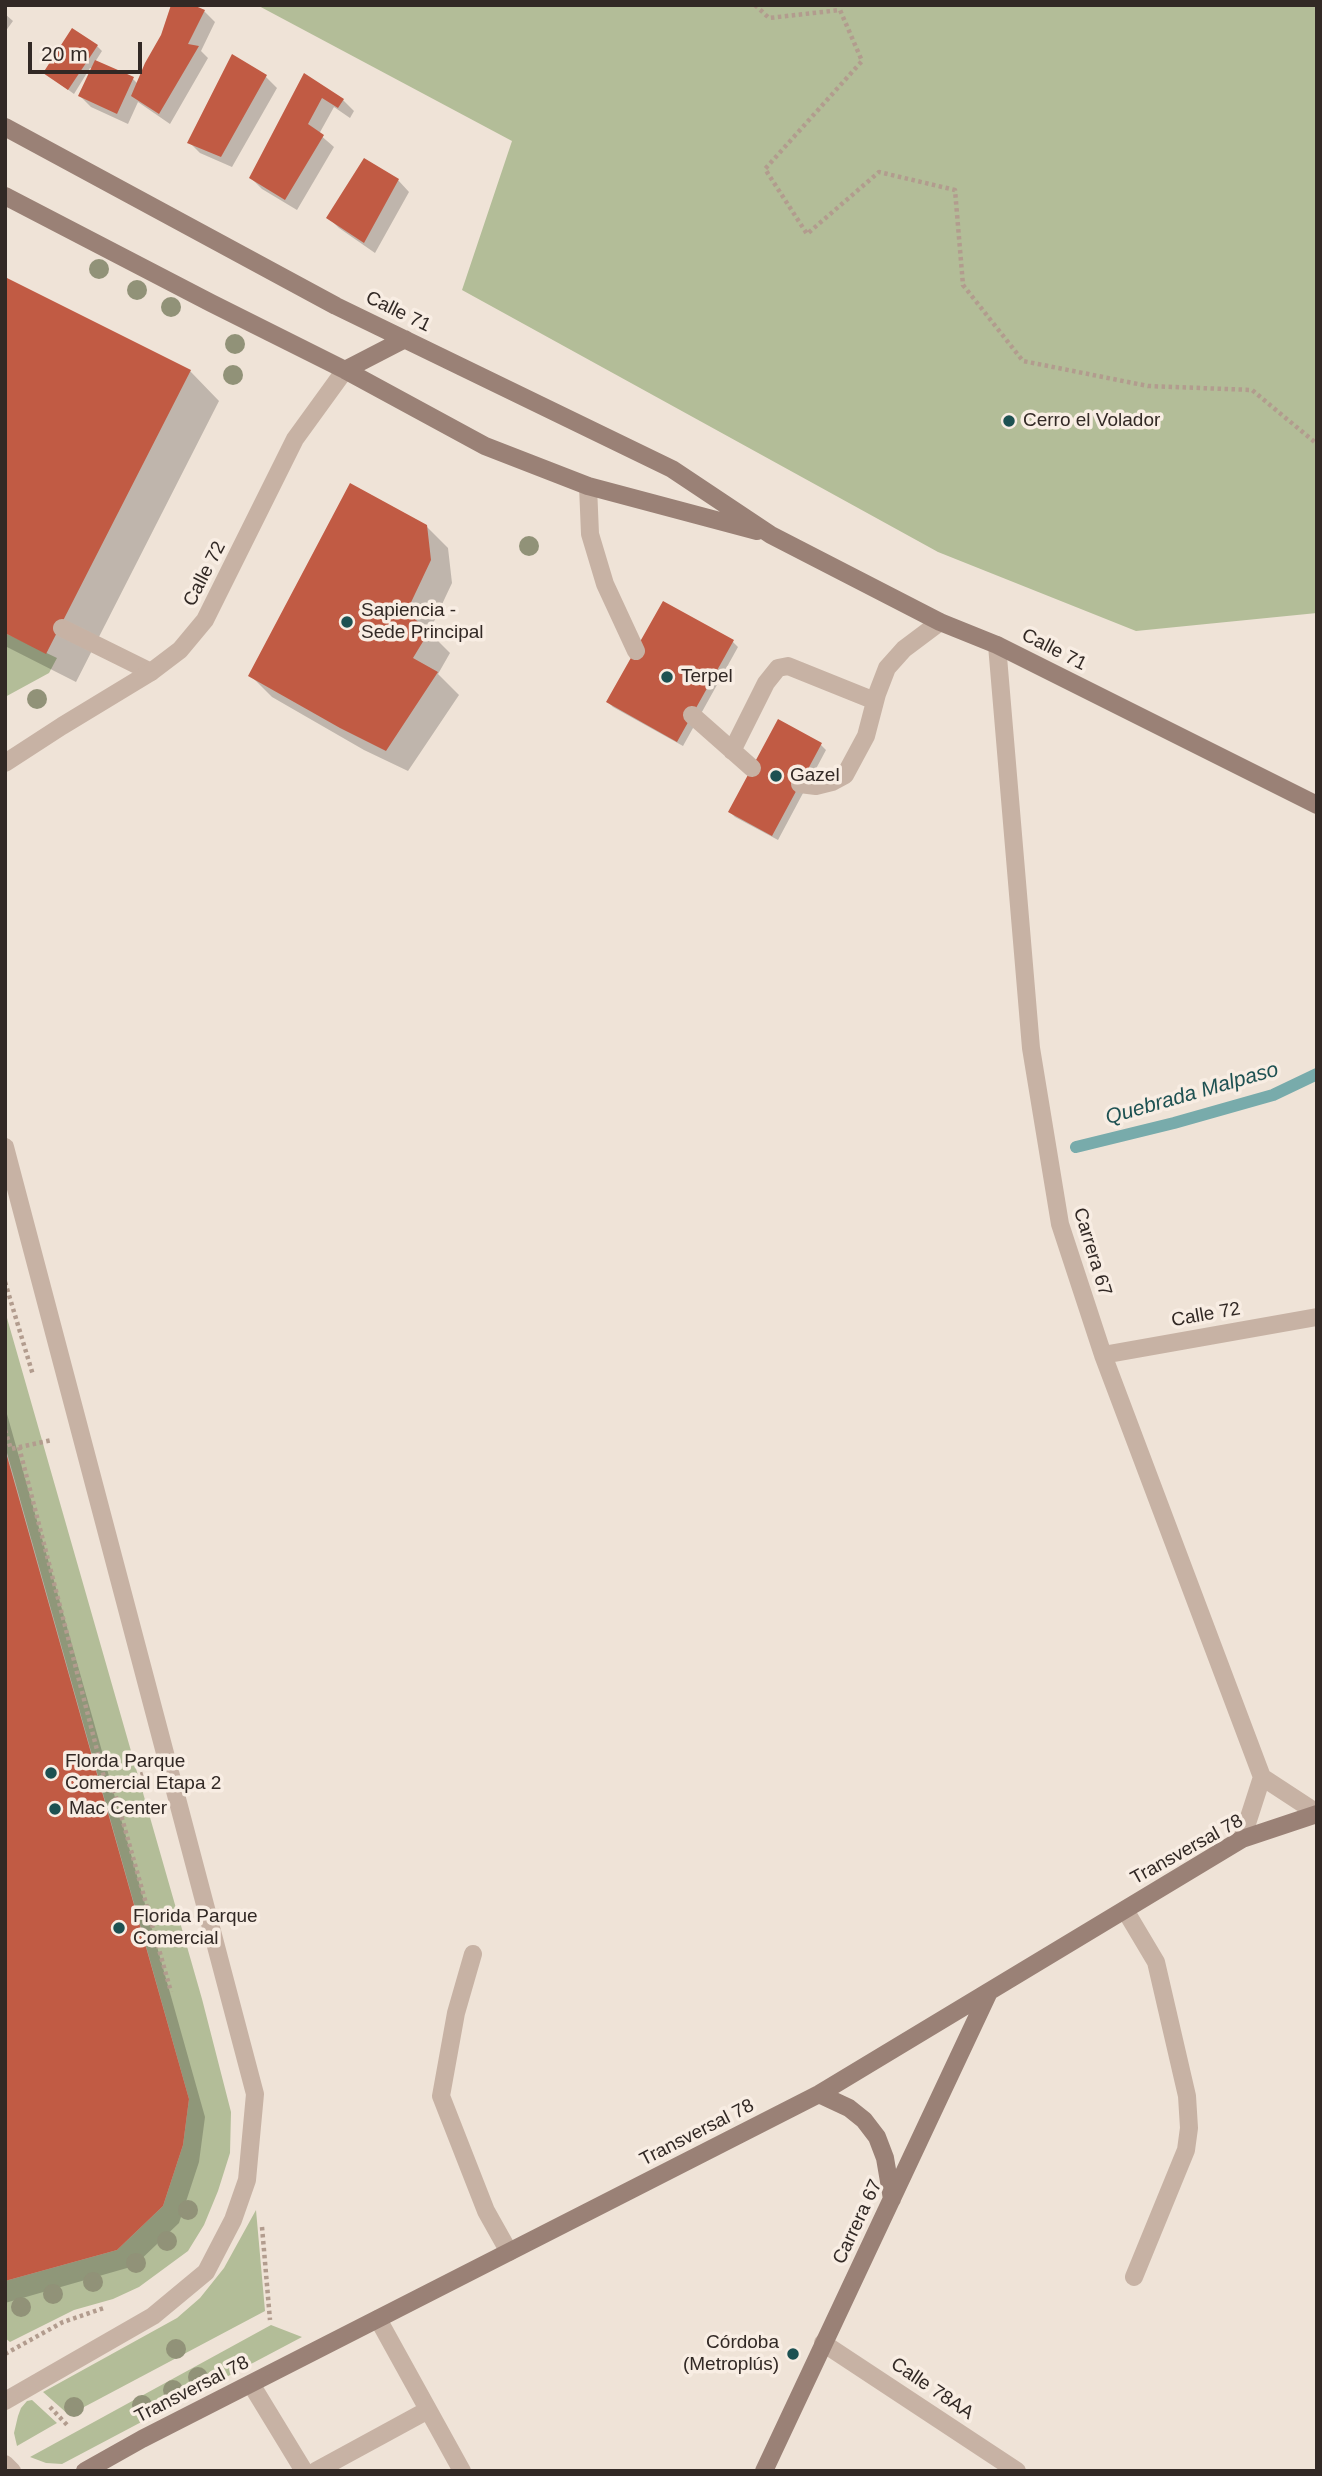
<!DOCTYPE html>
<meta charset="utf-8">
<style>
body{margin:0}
#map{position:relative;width:1322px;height:2476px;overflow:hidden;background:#efe3d7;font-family:Arial,sans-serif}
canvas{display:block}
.frame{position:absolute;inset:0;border:7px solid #322925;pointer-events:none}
.scale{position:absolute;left:28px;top:42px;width:114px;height:32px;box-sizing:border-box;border:4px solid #322925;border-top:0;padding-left:9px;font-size:21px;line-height:24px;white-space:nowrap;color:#322925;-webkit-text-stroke:5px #f8ede3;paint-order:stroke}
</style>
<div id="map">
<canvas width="1322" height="2476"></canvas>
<div class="frame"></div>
<div class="scale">20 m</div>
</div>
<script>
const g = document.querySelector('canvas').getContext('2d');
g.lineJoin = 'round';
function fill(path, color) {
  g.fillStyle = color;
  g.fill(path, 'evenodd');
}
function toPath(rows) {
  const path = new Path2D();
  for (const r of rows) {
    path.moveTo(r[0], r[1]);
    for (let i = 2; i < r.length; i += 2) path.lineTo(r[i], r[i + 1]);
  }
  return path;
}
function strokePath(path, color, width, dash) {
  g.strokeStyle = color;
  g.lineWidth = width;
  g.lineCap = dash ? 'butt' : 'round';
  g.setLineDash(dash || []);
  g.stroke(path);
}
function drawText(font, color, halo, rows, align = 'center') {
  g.font = font + ' Arial,sans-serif';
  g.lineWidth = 7;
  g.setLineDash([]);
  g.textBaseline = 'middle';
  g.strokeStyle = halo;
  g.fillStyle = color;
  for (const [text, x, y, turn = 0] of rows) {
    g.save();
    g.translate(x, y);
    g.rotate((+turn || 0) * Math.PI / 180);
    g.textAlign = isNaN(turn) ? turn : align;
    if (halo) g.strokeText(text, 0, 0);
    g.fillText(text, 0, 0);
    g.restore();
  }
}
const green = toPath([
 [257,5,1317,5,1317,613,1136,631,938,552,462,290,512,141],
 [5,633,57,658,49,673,5,697],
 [5,1311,202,1999,231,2112,230,2153,218,2191,204,2225,188,2251,139,2287,113,2299,74,2310,10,2342,5,2338,5,2281,117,2250,163,2206,183,2145,189,2099,5,1446],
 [256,2210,265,2311,69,2415,43,2392,177,2318,200,2298,224,2268],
 [271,2325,302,2337,62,2464,46,2463,30,2457],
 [32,2400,57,2423,17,2446,14,2433,18,2416,21,2408,27,2401]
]);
const shadow = toPath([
 [204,11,215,22,201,51,208,58,170,124,138,102,128,124,91,107,80,96,92,69,90,68,74,94,45,73,97,46,102,51,95,62,133,79,138,84],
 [5,14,13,21,5,32],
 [233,57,266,77,277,88,232,167,200,153,189,142],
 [305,75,343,100,354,111,350,118,334,107,319,134,334,147,297,210,262,189,251,178],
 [398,180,409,192,375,253,339,228,328,217],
 [5,279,190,371,219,401,76,682,5,646],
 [426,526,448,548,452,583,429,632,450,653,438,674,459,695,408,771,364,750,272,697,250,675],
 [664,603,733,642,738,647,683,746,613,707,608,702],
 [778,722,821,745,826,750,778,840,735,817,730,812],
 [5,1407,205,2117,199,2162,179,2223,134,2266,5,2303]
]);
const stream = toPath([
 [1076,1147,1174,1123,1273,1095,1317,1074]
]);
const building = toPath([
 [171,5,193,5,205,10,188,44,199,46,159,114,131,96,145,63,161,35],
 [72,28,98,45,68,90,43,73],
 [232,54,267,75,221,157,187,143],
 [95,60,134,77,117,114,78,96],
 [304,73,344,99,338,108,322,98,308,124,324,135,285,200,249,178],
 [364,158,399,179,364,243,326,218],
 [5,277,191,370,46,654,5,633],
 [350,483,427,525,431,560,406,613,430,630,413,658,438,672,386,751,340,728,248,676],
 [663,601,734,640,677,742,606,702],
 [778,719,822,743,772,836,728,812],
 [5,1449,189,2099,183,2145,163,2206,117,2250,5,2281]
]);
const path = toPath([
 [755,5,769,18,840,10,862,61,765,169,807,234,879,172,955,190,963,285,1023,361,1148,386,1252,390,1317,444],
 [5,1282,33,1375],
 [5,1430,11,1449,52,1440],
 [19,1447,106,1785,143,1774],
 [112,1783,171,1992],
 [262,2227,270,2320],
 [5,2354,63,2322,104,2308],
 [50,2407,69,2427]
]);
const service = toPath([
 [588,486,590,534,605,584,636,651],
 [62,628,151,672],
 [692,715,752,768],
 [732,751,766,683,778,668,788,666,875,701],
 [800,784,816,786,832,782,845,775,866,736,877,694,887,668,904,649,940,622],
 [5,1147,255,2094,247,2180,233,2220,206,2272,153,2316,5,2401],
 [1125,1910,1156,1962,1187,2096,1189,2128,1186,2150,1134,2277],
 [473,1954,456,2013,441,2096,486,2211,509,2252],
 [378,2319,462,2471],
 [251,2384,304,2471],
 [5,2464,12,2471],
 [316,2471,428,2410]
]);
const minor = toPath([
 [997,645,1031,1048,1060,1224,1103,1355,1262,1777,1317,1813],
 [5,763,62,726,151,672,180,650,205,620,295,439,345,370],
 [1103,1355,1317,1317],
 [1242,1839,1262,1777],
 [823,2343,1017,2471]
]);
const secondary = toPath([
 [5,127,336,306,672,469,771,535,940,622,997,645,1317,805],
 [5,196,211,303,345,370,485,446,588,486,757,531],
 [345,370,405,339],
 [819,2094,849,2108,864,2120,877,2137,885,2158,892,2199],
 [85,2471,142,2439,819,2094,1242,1839,1317,1814],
 [764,2471,989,1992]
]);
const trees = [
 [99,269],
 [137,290],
 [171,307],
 [235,344],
 [233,375],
 [529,546],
 [37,699],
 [188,2210],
 [167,2241],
 [136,2263],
 [93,2282],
 [53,2294],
 [21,2307],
 [176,2349],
 [198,2377],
 [173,2390],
 [142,2405],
 [74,2407]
];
const markers = [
 [1009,421,7,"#1d5152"],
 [347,622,7,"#1d5152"],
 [667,677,7,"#1d5152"],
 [776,776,7,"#1d5152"],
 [51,1773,7,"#1d5152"],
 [55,1809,7,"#1d5152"],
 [119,1928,7,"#1d5152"],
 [793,2354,7,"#1d5152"]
];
const streetNames = [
 ["Calle 71",398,312,26],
 ["Calle 72",205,574,-63],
 ["Calle 71",1054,650,27],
 ["Carrera 67",1092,1252,73],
 ["Calle 72",1206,1315,-10],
 ["Transversal 78",1187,1850,-29],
 ["Transversal 78",697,2133,-27],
 ["Carrera 67",858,2222,-65],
 ["Calle 78AA",932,2389,34],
 ["Transversal 78",192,2390,-27]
];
const poiNames = [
 ["Cerro el Volador",1023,421],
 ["Sapiencia -",361,611],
 ["Sede Principal",361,633],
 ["Terpel",681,677],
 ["Gazel",790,776],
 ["Florda Parque",65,1762],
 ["Comercial Etapa 2",65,1784],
 ["Mac Center",69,1809],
 ["Florida Parque",133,1917],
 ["Comercial",133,1939],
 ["Córdoba",779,2343,"right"],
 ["(Metroplús)",779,2365,"right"]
];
const waterNames = [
 ["Quebrada Malpaso",1192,1094,-16]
];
fill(green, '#b3bd98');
fill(shadow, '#0003');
strokePath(stream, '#78abab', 12);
fill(building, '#c15b44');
strokePath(path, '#b29c8e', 4.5, [3.5, 3.5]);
strokePath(service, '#c7b2a4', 18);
strokePath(minor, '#c7b2a4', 18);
strokePath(secondary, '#9a8176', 18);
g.fillStyle = '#919278';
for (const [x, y] of trees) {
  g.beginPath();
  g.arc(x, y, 10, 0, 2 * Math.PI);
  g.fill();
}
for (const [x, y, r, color] of markers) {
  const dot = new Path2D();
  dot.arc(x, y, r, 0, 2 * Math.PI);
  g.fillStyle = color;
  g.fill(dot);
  strokePath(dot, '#f8ede3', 2.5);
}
drawText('19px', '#322925', '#f8ede3', streetNames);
drawText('19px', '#322925', '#f8ede3', poiNames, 'left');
drawText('italic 21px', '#1d5152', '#f8ede3', waterNames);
</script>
